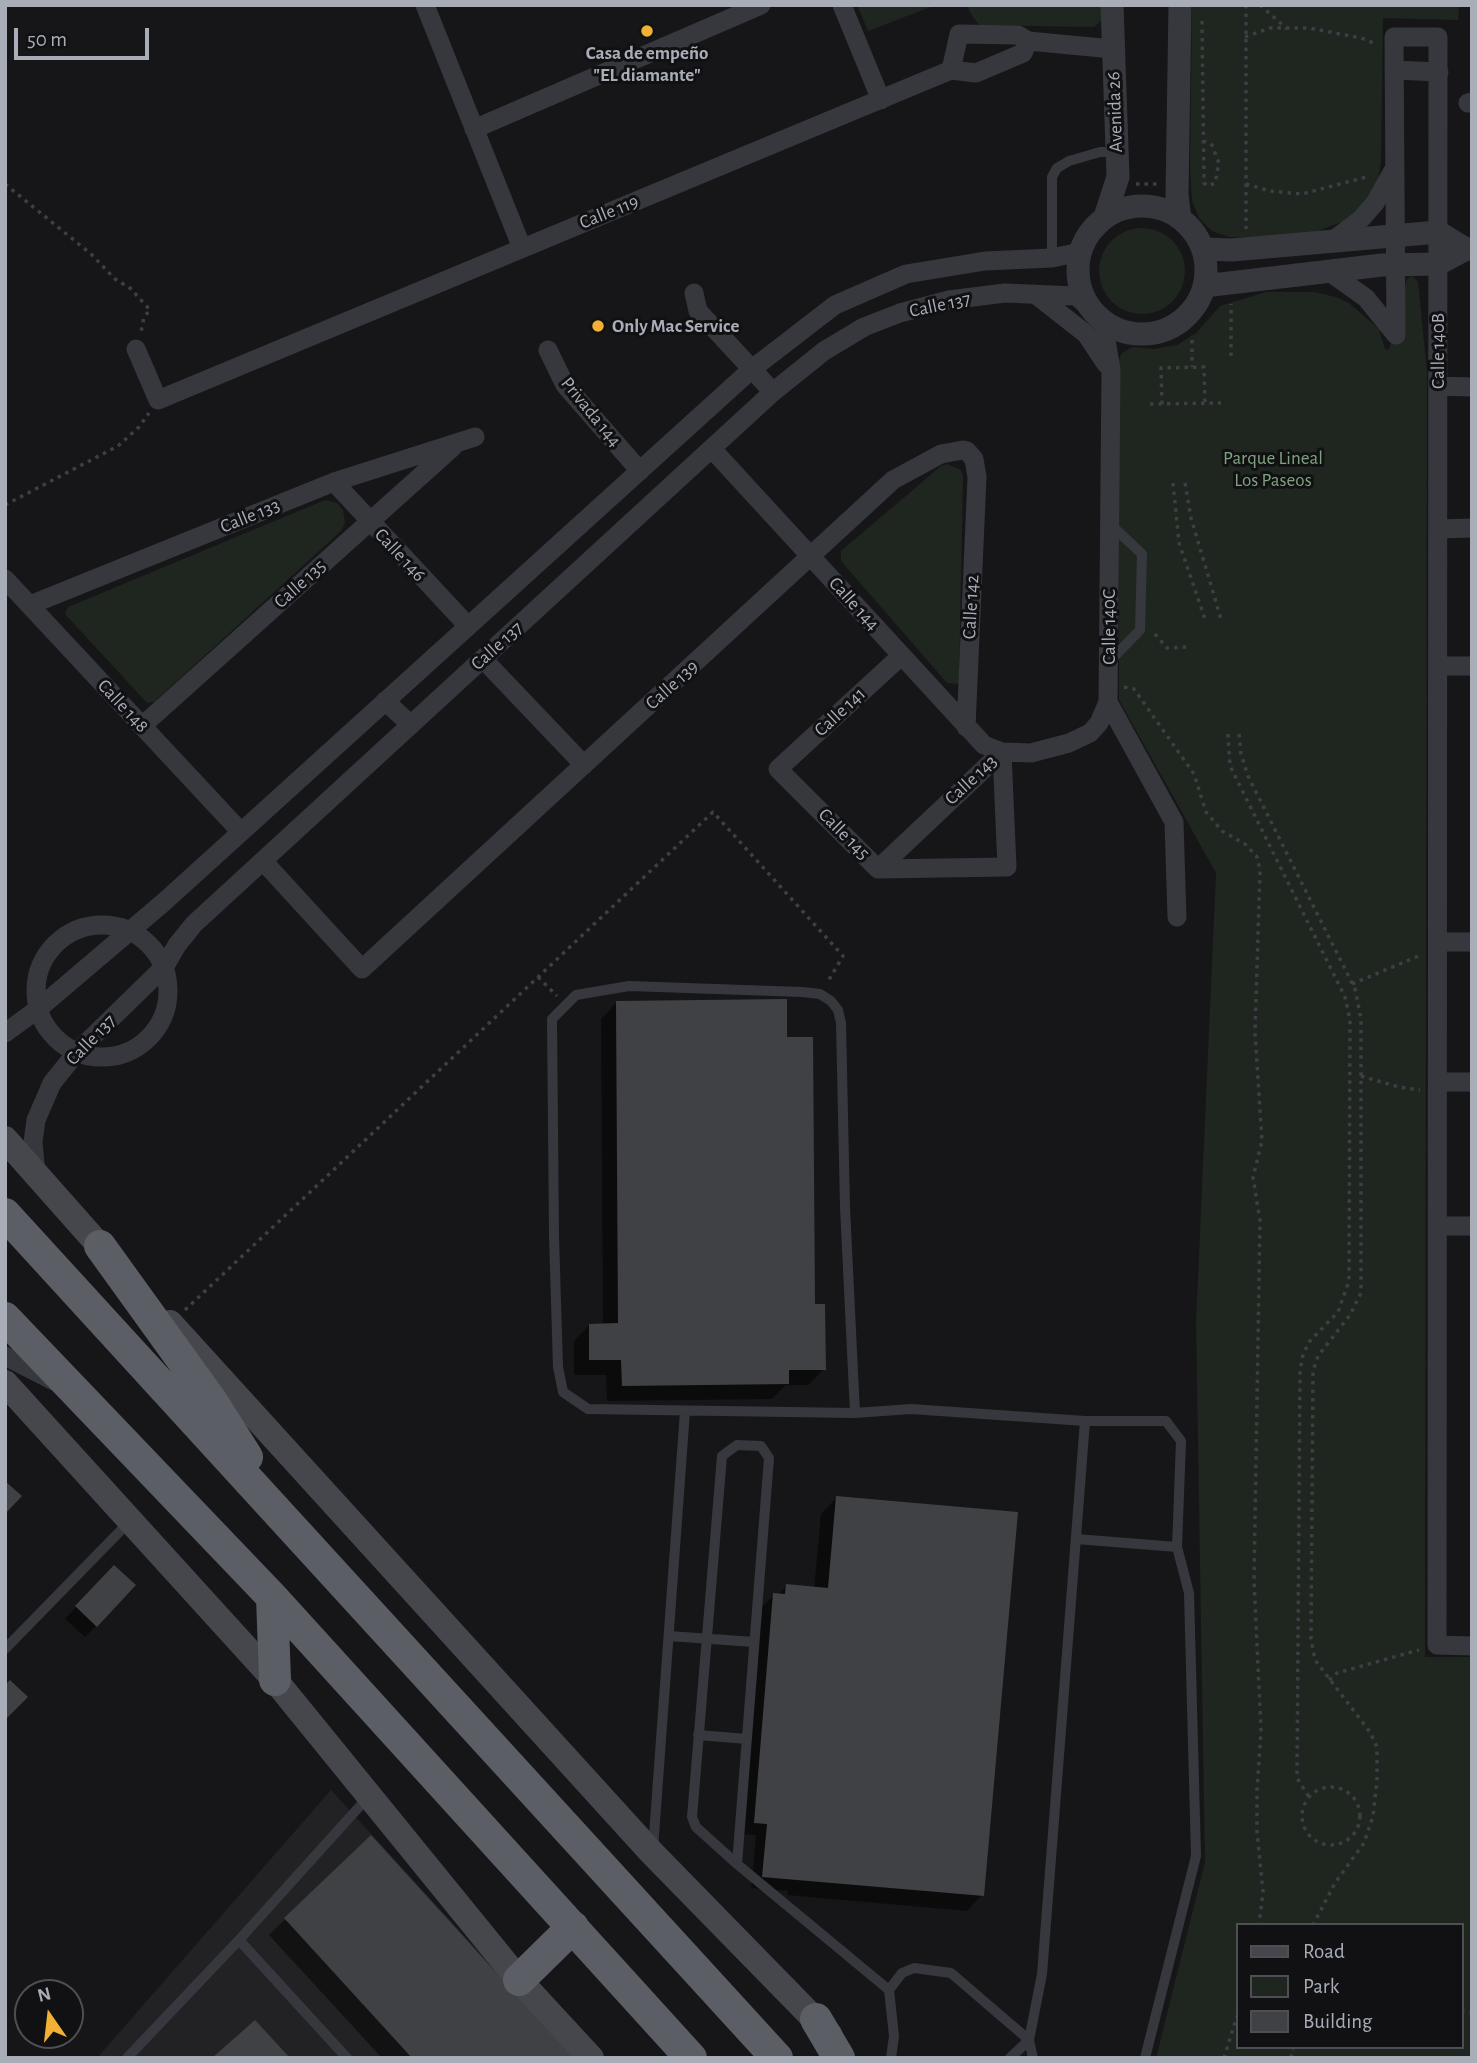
<!DOCTYPE html>
<meta charset="utf-8">
<style>
body{margin:0}
#map{position:relative;width:1477px;height:2063px;overflow:hidden;background:#161618;font-family:"Alegreya Sans",sans-serif}
canvas{display:block}
.frame{position:absolute;inset:0;border:7px solid #a8adb8;pointer-events:none}
.legend{position:absolute;left:1236px;top:1923px;width:228px;height:126px;box-sizing:border-box;background:#111113;border:2px solid #4d4f55;margin:0;padding:9px 12px;list-style:none;font-size:21px;color:#a8adb8}
.legend li{display:flex;align-items:center;gap:14px;height:35px}
.legend b{width:35px;border:2px solid #4d4f55}
.north{position:absolute;left:14px;top:1979px;width:70px;height:70px;box-sizing:border-box;background:#111113;border:2px solid #4d4f55;border-radius:50%;rotate:346deg;font-size:19px;font-weight:700;line-height:28px;text-align:center;color:#a8adb8}
.north::after{content:'';display:block;margin:auto;width:24px;height:32px;background:#f2b134;clip-path:polygon(50% 0,100% 100%,50% 72%,0 100%)}
.scale{position:absolute;left:14px;top:28px;width:135px;height:32px;box-sizing:border-box;border:4px solid #a8adb8;border-top:0;padding-left:9px;font-size:21px;line-height:24px;white-space:nowrap;color:#a8adb8;-webkit-text-stroke:5px #111113;paint-order:stroke}
</style>
<div id="map">
<canvas width="1477" height="2063"></canvas>
<div class="frame"></div>
<ul class="legend">
<li><b style="height:9px;background:#45474d"></b>Road</li>
<li><b style="height:19px;background:#1e261f"></b>Park</li>
<li><b style="height:19px;background:#404145"></b>Building</li>
</ul>
<div class="north">N</div>
<div class="scale">50 m</div>
</div>
<script>
const g = document.querySelector('canvas').getContext('2d');
g.lineJoin = 'round';
function fill(path, color) {
  g.fillStyle = color;
  g.fill(path, 'evenodd');
}
function toPath(rows) {
  const path = new Path2D();
  for (const r of rows) {
    if (r.length === 3) {
      path.moveTo(r[0] + r[2], r[1]);
      path.arc(r[0], r[1], r[2], 0, 2 * Math.PI);
      continue;
    }
    path.moveTo(r[0], r[1]);
    for (let i = 2; i < r.length; i += 2) path.lineTo(r[i], r[i + 1]);
  }
  return path;
}
function strokePath(path, color, width, dash) {
  g.strokeStyle = color;
  g.lineWidth = width;
  g.lineCap = dash ? 'butt' : 'round';
  g.setLineDash(dash || []);
  g.stroke(path);
}
function drawText(font, color, halo, rows, align = 'center') {
  g.font = font + ' "Alegreya Sans",sans-serif';
  g.lineWidth = 6;
  g.setLineDash([]);
  g.textBaseline = 'middle';
  g.strokeStyle = halo;
  g.fillStyle = color;
  for (const [text, x, y, turn = 0] of rows) {
    g.save();
    g.translate(x, y);
    g.rotate((+turn || 0) * Math.PI / 180);
    g.textAlign = isNaN(turn) ? turn : align;
    if (halo) g.strokeText(text, 0, 0);
    g.fillText(text, 0, 0);
    g.restore();
  }
}
const built = toPath([
 [331,1790,576,2058,97,2058]
]);
const green = toPath([
 [857,5,936,5,868,31],
 [968,5,1101,5,1102,20,1094,27,979,25,969,11],
 [1192,5,1459,5,1458,20,1383,18,1381,162,1378,181,1372,194,1349,219,1313,233,1255,238,1229,237,1212,231,1199,218,1192,201,1190,168],
 [1142,271,43],
 [1412,276,1418,282,1427,372,1425,1657,1472,1657,1472,2058,1156,2058,1205,1862,1196,1323,1216,873,1119,700,1119,359,1122,353,1132,347,1154,349,1177,345,1196,333,1220,306,1266,292,1314,292,1336,297,1349,303,1379,329,1385,349,1389,350,1407,279],
 [1237,1925,1461,1925,1461,2047,1237,2047],
 [947,464,961,470,963,476,959,684,947,683,841,561,841,551,941,466],
 [325,500,337,503,343,510,345,523,341,531,154,702,147,703,65,614,68,607]
]);
const shadow = toPath([
 [616,1003,786,1039,813,1305,824,1369,808,1385,786,1385,772,1399,607,1401,606,1375,574,1375,574,1341,589,1325,603,1325,601,1019],
 [836,1498,982,1895,967,1911,787,1895,788,1891,751,1888,756,1835,743,1834,758,1610,774,1595,778,1595,787,1586,814,1589,821,1514],
 [103,1578,96,1626,85,1637,65,1619],
 [370,1837,571,2058,382,2058,269,1935]
]);
const building = toPath([
 [787,999,787,1037,813,1037,815,1304,825,1304,826,1370,789,1370,789,1384,622,1386,621,1360,589,1360,589,1324,618,1323,616,1001],
 [5,1481,22,1496,5,1514],
 [836,1496,1018,1512,984,1896,762,1877,767,1824,754,1823,773,1593,785,1594,786,1584,828,1588],
 [114,1565,136,1585,97,1627,75,1606],
 [10,1680,28,1697,5,1720,5,1685],
 [371,1835,574,2058,412,2058,284,1918],
 [255,2020,290,2058,212,2058]
]);
const path = toPath([
 [1246,5,1246,229],
 [1260,5,1287,29],
 [1202,21,1204,183,1208,186,1215,183,1219,163,1212,145,1204,141],
 [1245,37,1270,28,1309,28,1361,38,1376,44],
 [5,184,91,254,115,279,130,288,150,310,144,317,141,332],
 [1136,184,1157,184],
 [1246,184,1270,191,1302,194,1370,176],
 [1192,340,1192,367],
 [1231,356,1231,304],
 [1150,404,1221,403],
 [1162,404,1161,368,1204,367,1205,403],
 [1173,483,1179,543,1205,619],
 [1185,483,1191,518,1221,619],
 [5,505,118,446,139,427,149,413],
 [1155,634,1167,648,1186,647],
 [1124,687,1134,689,1194,774,1206,812,1222,831,1245,844,1257,857,1260,870,1255,1033,1262,1141,1253,1177,1260,1221,1254,1580,1261,1731,1257,1790,1257,1832,1263,1892,1259,1925],
 [1228,734,1230,766,1345,997,1350,1020,1349,1281,1338,1312,1309,1342,1303,1355,1300,1371,1297,1778,1309,1797],
 [1239,734,1241,754,1248,776,1355,989,1361,1019,1361,1293,1350,1315,1318,1356,1313,1371,1311,1639,1315,1660,1370,1732,1377,1747,1377,1780,1373,1816,1364,1843,1335,1883,1313,1925],
 [538,977,557,996],
 [1352,984,1421,955],
 [1361,1076,1399,1087,1420,1090],
 [185,1310,713,812,843,956,827,983],
 [1329,1680,1337,1673,1419,1650],
 [1331,1816,29],
 [1461,2011,1472,2012],
 [1224,2058,1237,2016],
 [1291,2058,1293,2047]
]);
const service = toPath([
 [1052,258,1052,177,1057,168,1069,161,1100,152,1117,152],
 [1110,661,1140,630,1142,554,1110,524],
 [855,1413,845,1207,841,1023,838,1010,831,1001,820,994,802,992,629,986,576,995,552,1019,554,1236,558,1367,563,1392,588,1409,855,1413,911,1409,1085,1421,1166,1421,1181,1441,1177,1547],
 [1076,1539,1177,1547,1189,1593,1196,1856,1145,2058],
 [669,1636,754,1642],
 [5,1649,129,1522],
 [698,1735,747,1739],
 [653,1849,685,1411],
 [737,1864,769,1458,761,1446,737,1445,722,1456,692,1817,696,1827,737,1864,889,1990,894,2036,891,2058],
 [239,1940,347,2058],
 [889,1990,902,1973,914,1968,951,1973,1029,2040,1042,1974,1085,1421],
 [1029,2040,1033,2058],
 [127,2058,239,1940,369,1796],
 [1010,2058,1029,2040]
]);
const minor = toPath([
 [425,5,522,248],
 [842,5,881,100],
 [951,70,959,34,1018,35,1028,41],
 [1394,70,1439,72],
 [1468,103,1472,102],
 [474,129,761,5],
 [1332,241,1361,219,1375,203,1393,171],
 [1328,271,1366,298,1396,335],
 [694,293,698,311,773,392],
 [1035,294,1086,334,1106,364],
 [1103,321,1111,370,1108,702,1174,822,1177,917],
 [1396,335,1394,37,1438,37,1437,1645,1472,1646],
 [136,349,158,400,951,70,976,73,1023,53,1028,41,1113,49],
 [548,350,565,385,640,471],
 [1438,386,1472,387],
 [712,449,984,745,1002,752,1031,753,1069,743,1090,733,1099,723,1108,702],
 [334,482,468,626],
 [1438,529,1472,528],
 [5,579,241,832],
 [30,605,334,482,475,437],
 [901,656,778,769,878,869,1007,867,1002,752],
 [483,659,584,765],
 [1438,666,1472,666],
 [385,701,411,725],
 [142,726,453,447],
 [263,861,362,969,893,480,941,454,963,450,967,451,974,459,977,477,966,727],
 [878,869,1002,752],
 [102,991,66],
 [1438,942,1472,942],
 [5,1033,38,1009,164,902,752,369,835,305,906,274,985,261,1052,258,1080,252],
 [1438,1082,1472,1082],
 [36,1174,33,1142,36,1120,52,1083,77,1052,165,966,177,945,194,924,773,392,824,351,864,327,900,313,949,300,1005,293,1076,296,1089,307],
 [1438,1226,1472,1226],
 [5,1356,54,1381]
]);
const tertiary = toPath([
 [1180,5,1177,195,1180,218],
 [1142,270,64],
 [1105,217,1118,177,1112,5],
 [1203,249,1232,250,1438,232,1466,249],
 [1204,286,1382,265,1438,264,1466,249,1472,249]
]);
const secondary = toPath([
 [5,1139,113,1261],
 [170,1323,652,1853,829,2034],
 [5,1383,275,1680,519,1980,591,2058]
]);
const trunk = toPath([
 [5,1214,777,2058],
 [100,1246,211,1400,247,1457],
 [5,1318,272,1597,691,2058],
 [272,1597,275,1680],
 [519,1980,573,1927],
 [816,2019,839,2058]
]);
const markers = [
 [647,31,7,"#f2b134"],
 [598,326,7,"#f2b134"]
];
const poiNames = [
 ["Casa de empeño",647,53],
 ["\"EL diamante\"",647,75],
 ["Only Mac Service",612,326,"left"]
];
const streetNames = [
 ["Avenida 26",1115,112,-92],
 ["Calle 119",609,212,-22],
 ["Calle 137",940,305,-12],
 ["Calle 140B",1438,351,-90],
 ["Privada 144",591,412,51],
 ["Calle 133",250,516,-22],
 ["Calle 146",400,555,47],
 ["Calle 135",300,584,-42],
 ["Calle 144",854,604,48],
 ["Calle 142",971,607,-87],
 ["Calle 140C",1109,627,-90],
 ["Calle 137",497,646,-42],
 ["Calle 139",672,685,-42],
 ["Calle 148",123,706,47],
 ["Calle 141",840,712,-43],
 ["Calle 143",971,780,-43],
 ["Calle 145",844,834,45],
 ["Calle 137",91,1040,-46]
];
const parkNames = [
 ["Parque Lineal",1273,458],
 ["Los Paseos",1273,480]
];
fill(built, '#222225');
fill(green, '#1e261f');
fill(shadow, '#0007');
fill(building, '#404145');
strokePath(path, '#3d3f44', 3.5, [3.5, 5]);
strokePath(service, '#37383d', 10);
strokePath(minor, '#37383d', 19);
strokePath(tertiary, '#37383d', 23);
strokePath(secondary, '#45474d', 26);
strokePath(trunk, '#5b5e65', 32);
for (const [x, y, r, color] of markers) {
  const dot = new Path2D();
  dot.arc(x, y, r, 0, 2 * Math.PI);
  g.fillStyle = color;
  g.fill(dot);
  strokePath(dot, '#111113', 2.5);
}
drawText('bold 19px', '#a8adb8', '#111113', poiNames);
drawText('19px', '#a8adb8', '#111113', streetNames);
drawText('19px', '#7fa381', '#111113', parkNames);
</script>
